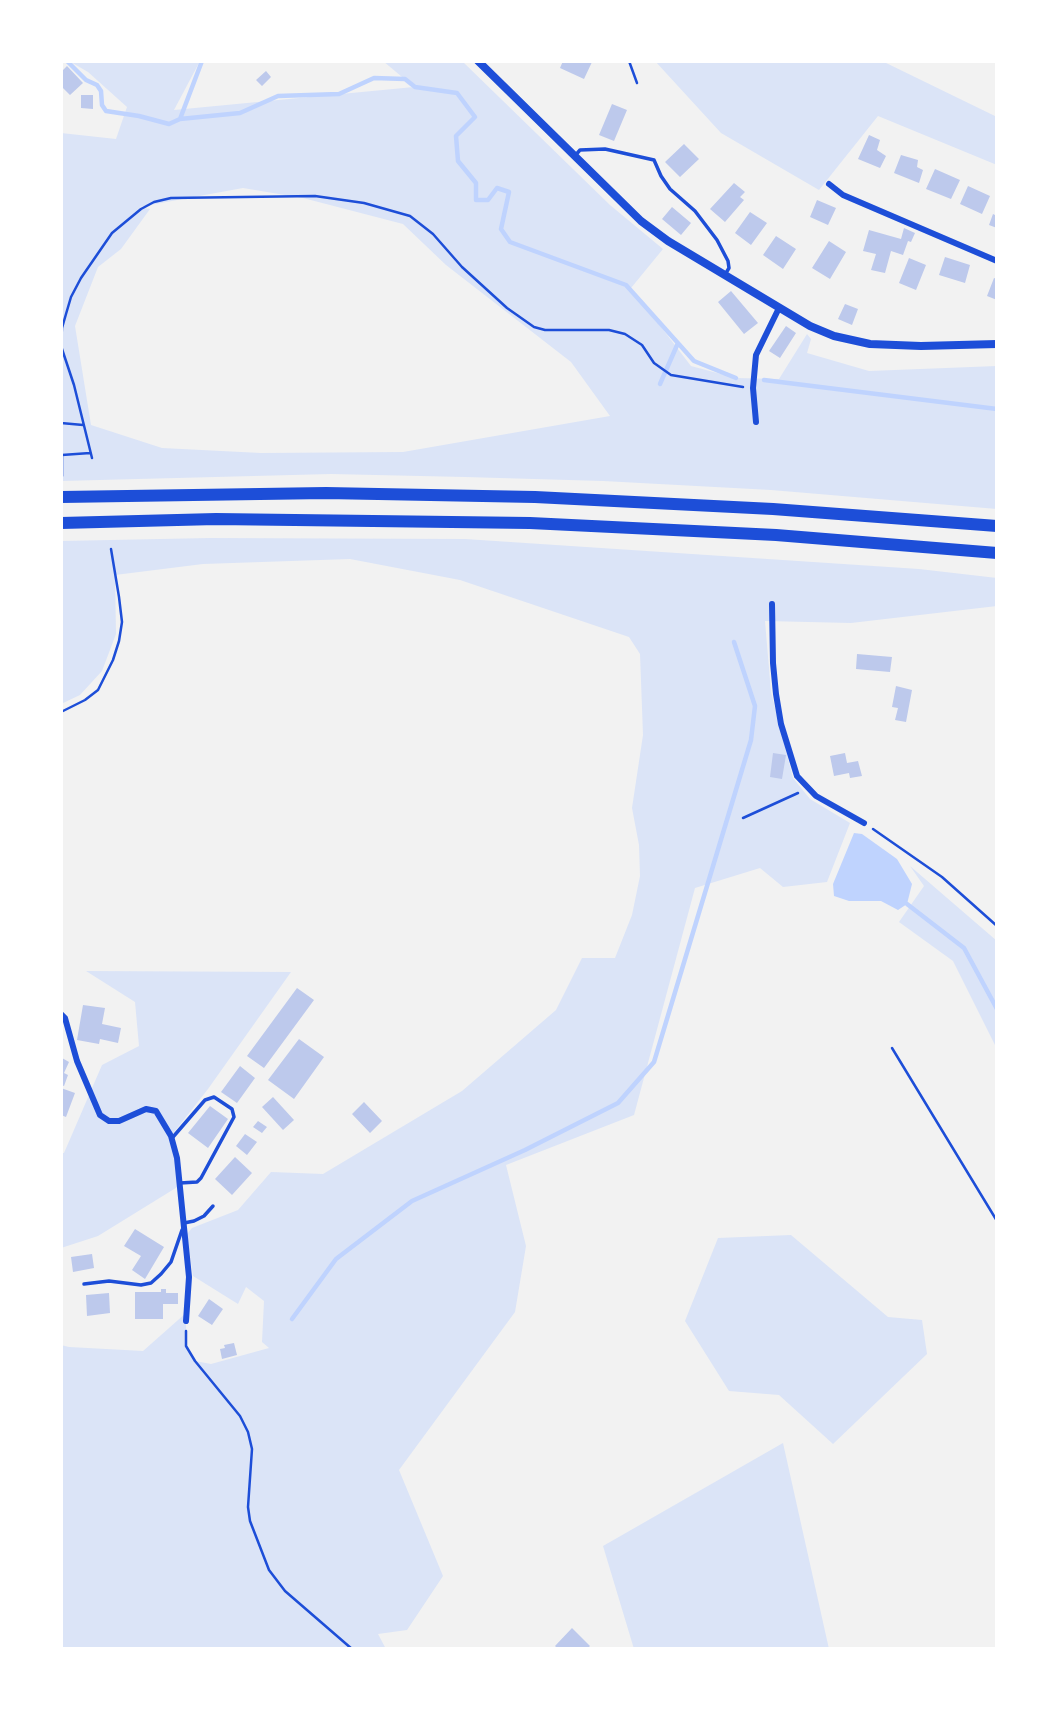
<!DOCTYPE html>
<style>
body{margin:0}
#map{position:relative;width:1058px;height:1710px;overflow:hidden;background:#f2f2f2;font-family:Helvetica,sans-serif}
canvas{display:block}
.frame{position:absolute;inset:0;border:63px solid #fff;pointer-events:none}
</style>
<div id="map">
<canvas width="1058" height="1710"></canvas>
<div class="frame"></div>
</div>
<script>
const g = document.querySelector('canvas').getContext('2d');
g.lineJoin = 'round';
function fill(path, color) {
  g.fillStyle = color;
  g.fill(path, 'evenodd');
}
function toPath(rows) {
  const path = new Path2D();
  for (const r of rows) {
    path.moveTo(r[0], r[1]);
    for (let i = 2; i < r.length; i += 2) path.lineTo(r[i], r[i + 1]);
  }
  return path;
}
function strokePath(path, color, width, dash) {
  g.strokeStyle = color;
  g.lineWidth = width;
  g.lineCap = dash ? 'butt' : 'round';
  g.setLineDash(dash || []);
  g.stroke(path);
}
const green = toPath([
 [69,61,200,61,174,110,414,87,383,61,462,61,610,205,663,249,631,288,691,366,736,378,779,379,807,334,811,339,807,353,869,371,997,366,997,509,771,490,603,481,465,477,331,474,61,481,61,133,116,139,127,107,88,72],
 [243,188,303,198,403,224,446,265,571,362,610,416,403,452,261,453,162,448,91,425,75,326,98,267,121,249,150,209,139,207],
 [655,61,882,61,997,117,997,165,878,116,819,190,721,133],
 [210,538,465,539,919,569,997,578,997,606,851,623,765,621,771,692,793,778,810,799,850,823,827,882,783,887,760,868,695,888,634,1115,506,1165,526,1246,515,1312,399,1470,443,1576,407,1630,378,1634,386,1649,61,1649,61,1345,69,1347,143,1351,186,1313,186,1346,195,1361,211,1364,269,1348,262,1342,264,1301,246,1287,238,1304,193,1276,187,1234,192,1228,238,1210,271,1172,323,1174,462,1091,556,1010,582,958,615,958,632,915,640,876,639,845,632,808,643,735,640,654,629,637,460,580,350,559,203,564,115,575,116,634,102,671,80,695,61,704,61,541],
 [910,866,997,941,997,1049,953,961,899,922,924,886],
 [86,971,291,972,208,1089,171,1136,179,1186,98,1236,61,1248,61,1153,64,1153,102,1065,139,1046,135,1002],
 [791,1235,888,1317,922,1320,927,1354,833,1444,779,1395,729,1391,685,1321,718,1238],
 [783,1443,829,1649,634,1649,603,1546]
]);
const water = toPath([
 [854,833,862,834,897,859,912,884,907,904,898,910,881,901,849,901,834,896,833,884]
]);
const stream = toPath([
 [67,61,86,80,97,85,101,91,102,105,106,111,139,116,169,124,180,119,240,113,278,96,339,94,374,78,405,79,415,87,457,93,475,117,456,136,458,161,476,183,476,200,488,200,497,188,509,192,501,229,510,242,626,285,694,361,736,378],
 [180,119,202,61],
 [764,380,997,409],
 [660,384,678,343],
 [907,904,964,948,997,1009],
 [292,1319,336,1259,412,1201,525,1150,618,1103,654,1062,751,740,755,706,734,642]
]);
const building = toPath([
 [563,61,590,61,592,62,584,79,560,68],
 [67,66,83,83,70,95,61,86,61,72],
 [266,71,271,77,262,86,256,80],
 [81,95,93,95,93,109,81,108],
 [612,104,627,110,614,141,599,135],
 [869,135,880,140,877,150,886,156,880,168,858,159],
 [684,144,699,159,680,177,665,162],
 [901,155,918,160,917,167,923,170,919,183,894,173],
 [935,169,960,180,951,199,926,189],
 [734,183,745,192,740,197,744,200,725,222,710,209],
 [968,186,990,196,982,214,960,204],
 [817,200,836,208,828,225,810,217],
 [672,207,691,223,681,235,662,219],
 [750,212,767,223,751,245,735,233],
 [993,214,997,216,997,228,989,225],
 [904,228,915,233,911,242,908,241,903,255,891,251,885,273,871,270,876,254,863,251,869,230,901,239],
 [776,236,796,249,783,269,763,255],
 [829,241,846,252,830,279,812,268],
 [945,257,970,265,965,283,939,275],
 [909,258,926,265,916,290,899,283],
 [994,278,997,279,997,300,987,296],
 [731,291,758,323,744,334,718,302],
 [845,304,858,309,852,325,838,319],
 [786,326,796,333,780,358,769,351],
 [857,654,892,657,890,672,856,669],
 [896,686,912,690,906,722,895,720,898,708,892,707],
 [773,753,786,755,782,779,770,777],
 [845,753,847,763,858,761,862,776,850,778,849,773,834,776,830,756],
 [297,988,314,1000,264,1068,247,1056],
 [83,1005,105,1008,102,1024,121,1028,118,1043,100,1039,99,1044,77,1040],
 [299,1039,324,1057,294,1099,268,1080],
 [62,1058,69,1062,64,1073,68,1075,64,1086,61,1085],
 [240,1066,255,1078,237,1103,221,1092],
 [61,1088,75,1093,66,1117,61,1115],
 [273,1097,294,1120,283,1130,262,1107],
 [364,1102,382,1121,370,1133,352,1114],
 [210,1106,228,1119,208,1148,188,1133],
 [258,1121,267,1127,262,1133,253,1127],
 [245,1134,257,1142,247,1155,236,1146],
 [235,1157,252,1173,232,1195,215,1179],
 [135,1229,164,1247,145,1279,132,1270,141,1256,124,1246],
 [92,1254,94,1268,73,1272,71,1257],
 [161,1289,166,1289,166,1293,178,1293,178,1304,163,1304,163,1319,135,1319,135,1292,161,1292],
 [109,1293,110,1313,87,1316,86,1295],
 [209,1299,223,1309,212,1325,198,1316],
 [234,1343,237,1355,222,1359,220,1349,225,1348,224,1345],
 [572,1628,590,1646,587,1649,558,1649,555,1646]
]);
const path = toPath([
 [629,61,637,83],
 [61,346,62,328,66,314,71,297,81,278,112,233,141,209,154,202,171,198,315,196,364,203,410,216,433,234,462,267,507,308,534,327,545,330,609,330,625,334,642,345,654,363,671,375,743,387],
 [61,346,74,385,92,458],
 [61,423,83,425],
 [62,476,62,455,90,453],
 [61,712,85,700,98,690,113,660,119,641,122,622,119,597,111,549],
 [743,818,798,793],
 [873,829,942,877,997,926],
 [892,1048,997,1221],
 [186,1331,186,1346,195,1361,240,1416,248,1432,252,1449,248,1507,250,1521,269,1570,285,1591,352,1649]
]);
const service = toPath([
 [574,157,580,150,605,149,654,160,661,176,670,189,695,211,717,240,728,261,729,268,726,273],
 [173,1137,205,1100,214,1097,232,1109,234,1117,201,1178,197,1182,180,1183],
 [184,1223,194,1221,204,1216,213,1206],
 [84,1284,109,1281,141,1285,151,1283,161,1274,171,1262,182,1230]
]);
const minor = toPath([
 [829,184,843,195,997,261],
 [756,422,753,388,756,355,779,308],
 [772,604,773,663,776,694,781,724,797,776,816,796,864,823],
 [61,1014,65,1018,77,1061,100,1115,109,1121,119,1121,146,1109,156,1111,171,1136,177,1158,189,1277,186,1321]
]);
const tertiary = toPath([
 [478,61,641,221,668,241,810,326,834,336,870,344,921,346,997,344]
]);
const motorway = toPath([
 [61,497,326,493,535,497,773,509,997,526],
 [61,523,216,519,530,523,776,535,997,553]
]);
fill(green, '#dbe4f7');
fill(water, '#bfd3fe');
strokePath(stream, '#bfd3fe', 4.5);
fill(building, '#bdc9ec');
strokePath(path, '#1d4ed8', 2.5);
strokePath(service, '#1d4ed8', 3.5);
strokePath(minor, '#1d4ed8', 6);
strokePath(tertiary, '#1d4ed8', 8);
strokePath(motorway, '#1d4ed8', 12);
</script>
